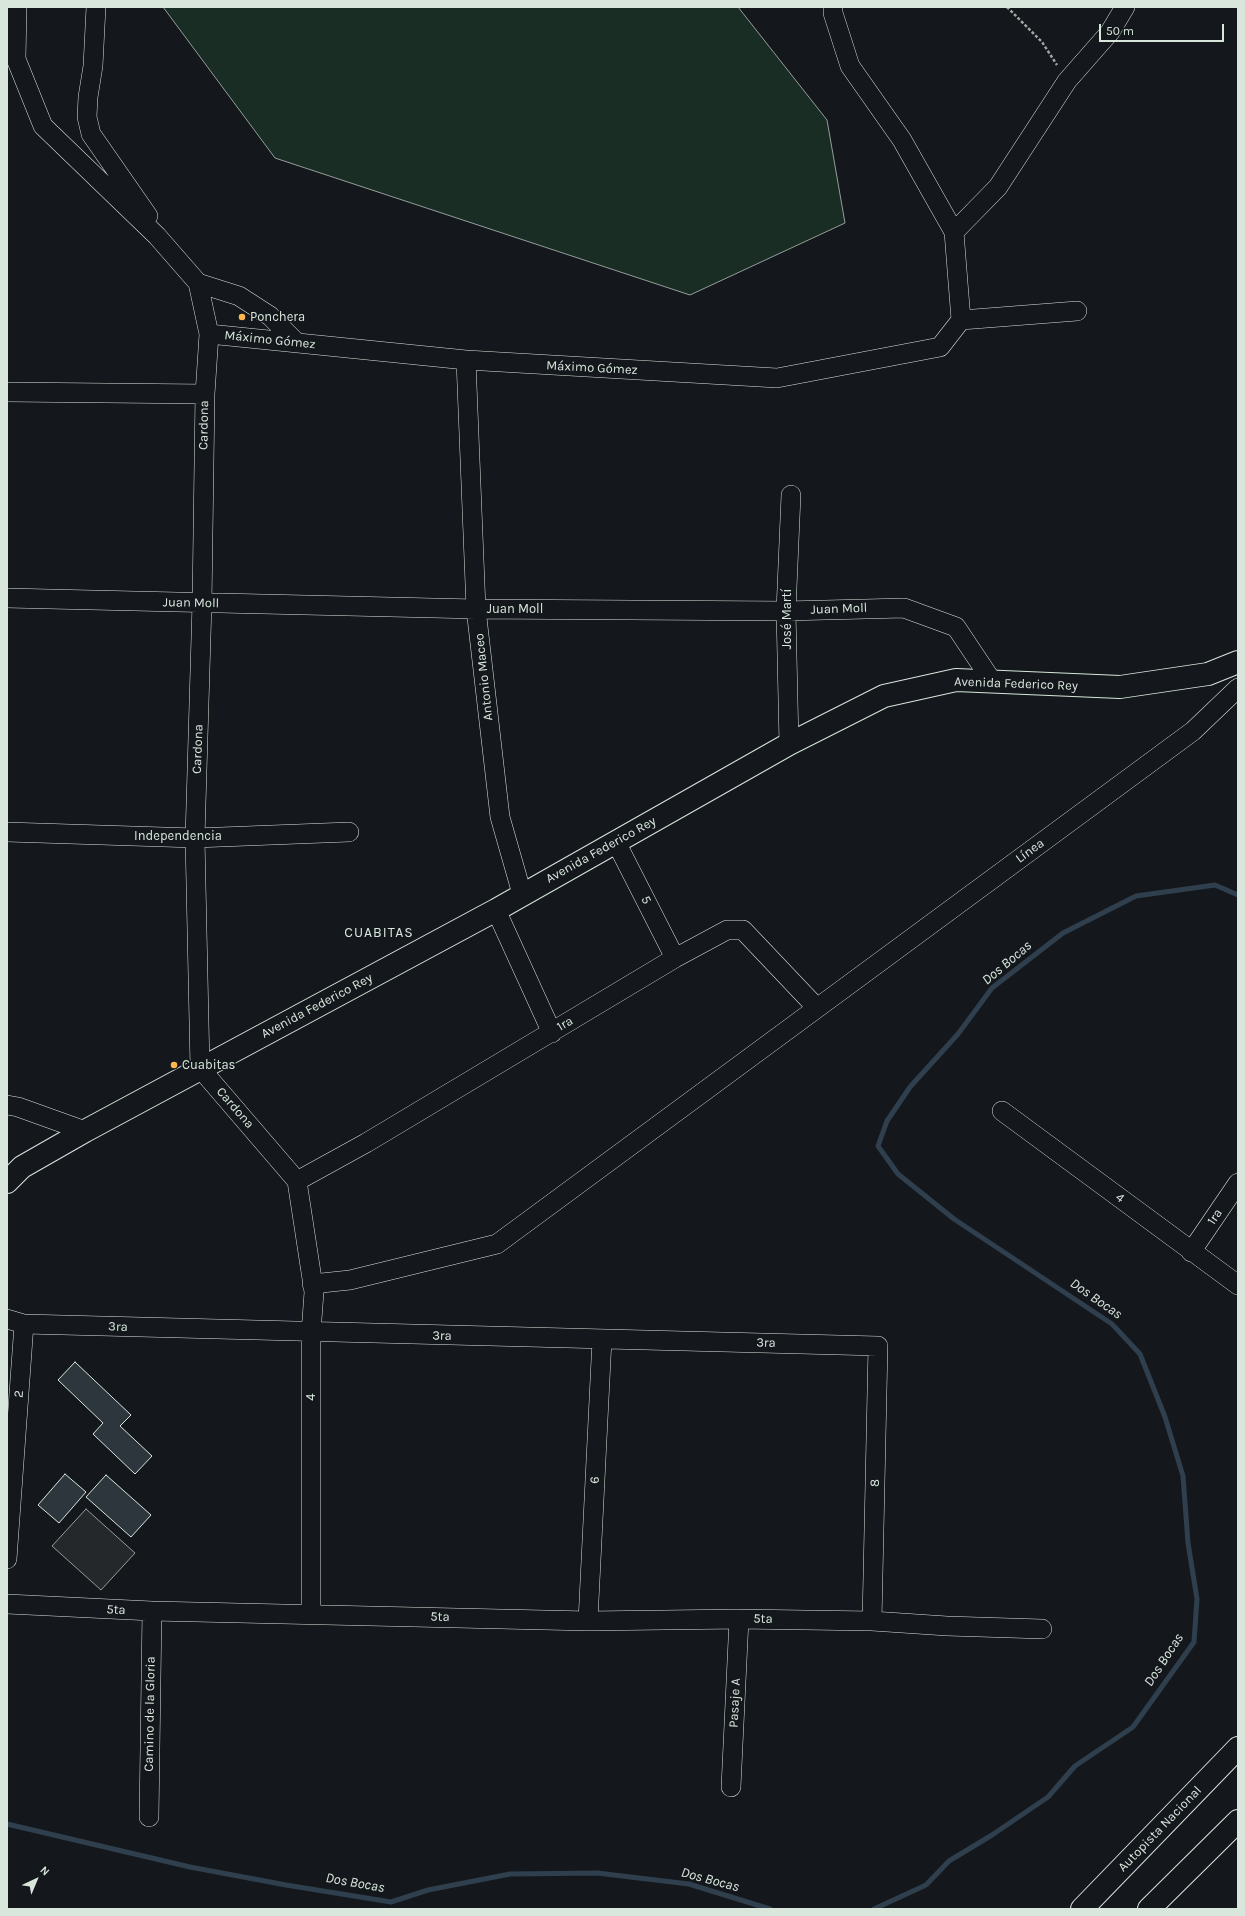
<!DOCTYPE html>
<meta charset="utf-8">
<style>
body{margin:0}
#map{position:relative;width:1245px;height:1916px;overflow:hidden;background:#14181c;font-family:Karla,sans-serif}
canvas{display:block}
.frame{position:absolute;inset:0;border:8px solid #d8e6dc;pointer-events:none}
.north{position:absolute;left:16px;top:1860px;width:40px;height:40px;-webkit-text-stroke:3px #14181c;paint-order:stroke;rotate:44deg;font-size:11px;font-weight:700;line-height:16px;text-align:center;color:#d8e6dc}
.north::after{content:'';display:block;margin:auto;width:14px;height:18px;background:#d8e6dc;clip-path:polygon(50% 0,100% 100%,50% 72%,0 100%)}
.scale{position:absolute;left:1099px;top:24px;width:125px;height:18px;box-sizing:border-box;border:2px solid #d8e6dc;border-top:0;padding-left:5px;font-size:12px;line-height:14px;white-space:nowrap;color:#d8e6dc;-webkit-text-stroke:3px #14181c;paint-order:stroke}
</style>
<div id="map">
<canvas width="1245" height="1916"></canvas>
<div class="frame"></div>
<div class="north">N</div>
<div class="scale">50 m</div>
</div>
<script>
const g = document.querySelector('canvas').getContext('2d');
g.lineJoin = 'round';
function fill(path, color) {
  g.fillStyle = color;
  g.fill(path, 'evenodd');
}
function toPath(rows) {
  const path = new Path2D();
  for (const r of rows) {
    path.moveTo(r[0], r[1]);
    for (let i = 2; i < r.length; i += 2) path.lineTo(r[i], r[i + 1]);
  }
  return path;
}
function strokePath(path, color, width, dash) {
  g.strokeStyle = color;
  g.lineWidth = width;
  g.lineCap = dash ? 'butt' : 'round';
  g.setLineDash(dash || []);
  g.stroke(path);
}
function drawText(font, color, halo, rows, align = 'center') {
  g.font = font + ' Karla,sans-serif';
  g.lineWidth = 3;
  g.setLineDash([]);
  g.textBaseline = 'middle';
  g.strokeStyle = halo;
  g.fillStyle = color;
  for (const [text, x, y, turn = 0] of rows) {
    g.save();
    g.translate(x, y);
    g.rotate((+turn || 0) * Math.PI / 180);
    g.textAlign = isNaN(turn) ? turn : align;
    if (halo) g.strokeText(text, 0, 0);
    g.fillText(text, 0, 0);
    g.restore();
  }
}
const green = toPath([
 [163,7,738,7,827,120,845,223,690,295,275,158,163,7]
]);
const parking = toPath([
 [86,1509,135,1553,101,1590,52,1546,86,1509]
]);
const stream = toPath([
 [7,1824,190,1867,286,1885,391,1902,428,1890,510,1874,597,1873,689,1884,770,1909],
 [874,1909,926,1885,949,1861,992,1835,1048,1797,1075,1766,1133,1727,1194,1642,1197,1599,1188,1543,1183,1476,1165,1417,1140,1354,1112,1324,954,1219,898,1174,878,1146,887,1121,910,1087,958,1034,992,988,1063,933,1136,896,1215,885,1238,895]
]);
const building = toPath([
 [75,1362,131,1415,120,1426,152,1456,135,1474,93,1434,103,1423,58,1380,75,1362],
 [65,1474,86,1492,59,1523,38,1505,65,1474],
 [106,1475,151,1515,131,1537,86,1497,106,1475]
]);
const path = toPath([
 [1007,7,1042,42,1057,65]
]);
const minor = toPath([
 [17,7,16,59,43,126,157,236,198,283,239,296,270,316,297,343],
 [96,7,93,66,88,97,87,117,91,134,148,216],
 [833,7,833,13,850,66,902,140,954,232,961,320],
 [954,232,998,187,1067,81,1110,32,1125,7],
 [198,283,209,334,205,394,202,603,195,838,200,1068,297,1181],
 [961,320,1077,311],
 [209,334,466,360,777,378,940,347,961,320],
 [466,360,476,609,500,817,522,894],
 [7,392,205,394],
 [7,598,476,609,786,611,904,608,956,627,992,681],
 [789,744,786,611,791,495],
 [7,832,195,838,349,832],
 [616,842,675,958],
 [496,910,552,1033],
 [7,1105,18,1107,85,1131],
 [1002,1111,1238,1285],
 [297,1181,366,1143,675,958,727,930,743,930,817,1008],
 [297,1181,314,1292,311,1333,311,1614],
 [1191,1252,1238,1183],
 [312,1284,350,1280,497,1244,1193,731,1238,688],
 [7,1319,24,1324,878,1346,872,1621],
 [7,1559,24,1324],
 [7,1604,152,1611,588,1621,739,1619,872,1621,947,1626,1042,1629],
 [588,1621,602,1339],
 [731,1787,739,1619],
 [149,1817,152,1611]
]);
const major = toPath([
 [7,1182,22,1167,85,1131,496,910,789,744,884,696,956,680,1120,687,1208,674,1238,662]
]);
const highway = toPath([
 [1082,1909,1238,1748],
 [1149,1909,1238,1821]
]);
const markers = [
 [242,317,4,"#ffb74d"],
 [174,1065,4,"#ffb74d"]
];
const poiNames = [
 ["Ponchera",250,317],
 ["Cuabitas",182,1065]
];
const streetNames = [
 ["Máximo Gómez",270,340,6],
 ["Máximo Gómez",592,368,3],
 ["Cardona",204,425,-89],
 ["Juan Moll",191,603,1],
 ["Juan Moll",515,609],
 ["Juan Moll",839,609,-2],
 ["José Martí",787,619,-90],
 ["Antonio Maceo",484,677,-96],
 ["Avenida Federico Rey",1016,684,2],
 ["Cardona",198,749,-88],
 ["Independencia",178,836],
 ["Avenida Federico Rey",601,850,-29],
 ["Línea",1030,851,-36],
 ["5",646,900,63],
 ["Avenida Federico Rey",317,1006,-28],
 ["1ra",565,1024,-31],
 ["Cardona",235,1108,49],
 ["4",1120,1198,37],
 ["1ra",1215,1217,-56],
 ["3ra",118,1327,2],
 ["3ra",442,1336,1],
 ["3ra",766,1343,1],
 ["2",19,1394,-86],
 ["4",311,1397,-90],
 ["6",595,1480,-87],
 ["8",875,1483,-89],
 ["5ta",116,1610,3],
 ["5ta",440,1617,1],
 ["5ta",763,1619,1],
 ["Pasaje A",735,1703,-87],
 ["Camino de la Gloria",150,1714,-89],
 ["Autopista Nacional",1160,1829,-46]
];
const neighbourhoodNames = [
 ["CUABITAS",379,933]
];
const waterNames = [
 ["Dos Bocas",1007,963,-40],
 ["Dos Bocas",1096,1299,35],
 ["Dos Bocas",1164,1660,-57],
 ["Dos Bocas",710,1880,15],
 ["Dos Bocas",355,1883,10]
];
fill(green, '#1a2d24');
strokePath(green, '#939e99', 1);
fill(parking, '#24282b');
strokePath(parking, '#939e99', 1);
strokePath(stream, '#2f3f4d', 5);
fill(building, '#2c363c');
strokePath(building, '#d8e6dc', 1);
strokePath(minor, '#d8e6dc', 20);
strokePath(major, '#d8e6dc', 24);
strokePath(highway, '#d8e6dc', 24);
strokePath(path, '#9da8a2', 2.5, [3, 2]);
strokePath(minor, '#14181c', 19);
strokePath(major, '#14181c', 22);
strokePath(highway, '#14181c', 22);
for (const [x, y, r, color] of markers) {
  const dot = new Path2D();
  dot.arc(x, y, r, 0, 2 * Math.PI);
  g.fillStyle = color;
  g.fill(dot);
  strokePath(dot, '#14181c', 1.5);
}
drawText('13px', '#d8e6dc', '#14181c', poiNames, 'left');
drawText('13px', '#d8e6dc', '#14181c', streetNames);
g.letterSpacing = '1px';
drawText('14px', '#d8e6dc', '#14181c', neighbourhoodNames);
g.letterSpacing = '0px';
drawText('italic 14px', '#d8e6dc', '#14181c', waterNames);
</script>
